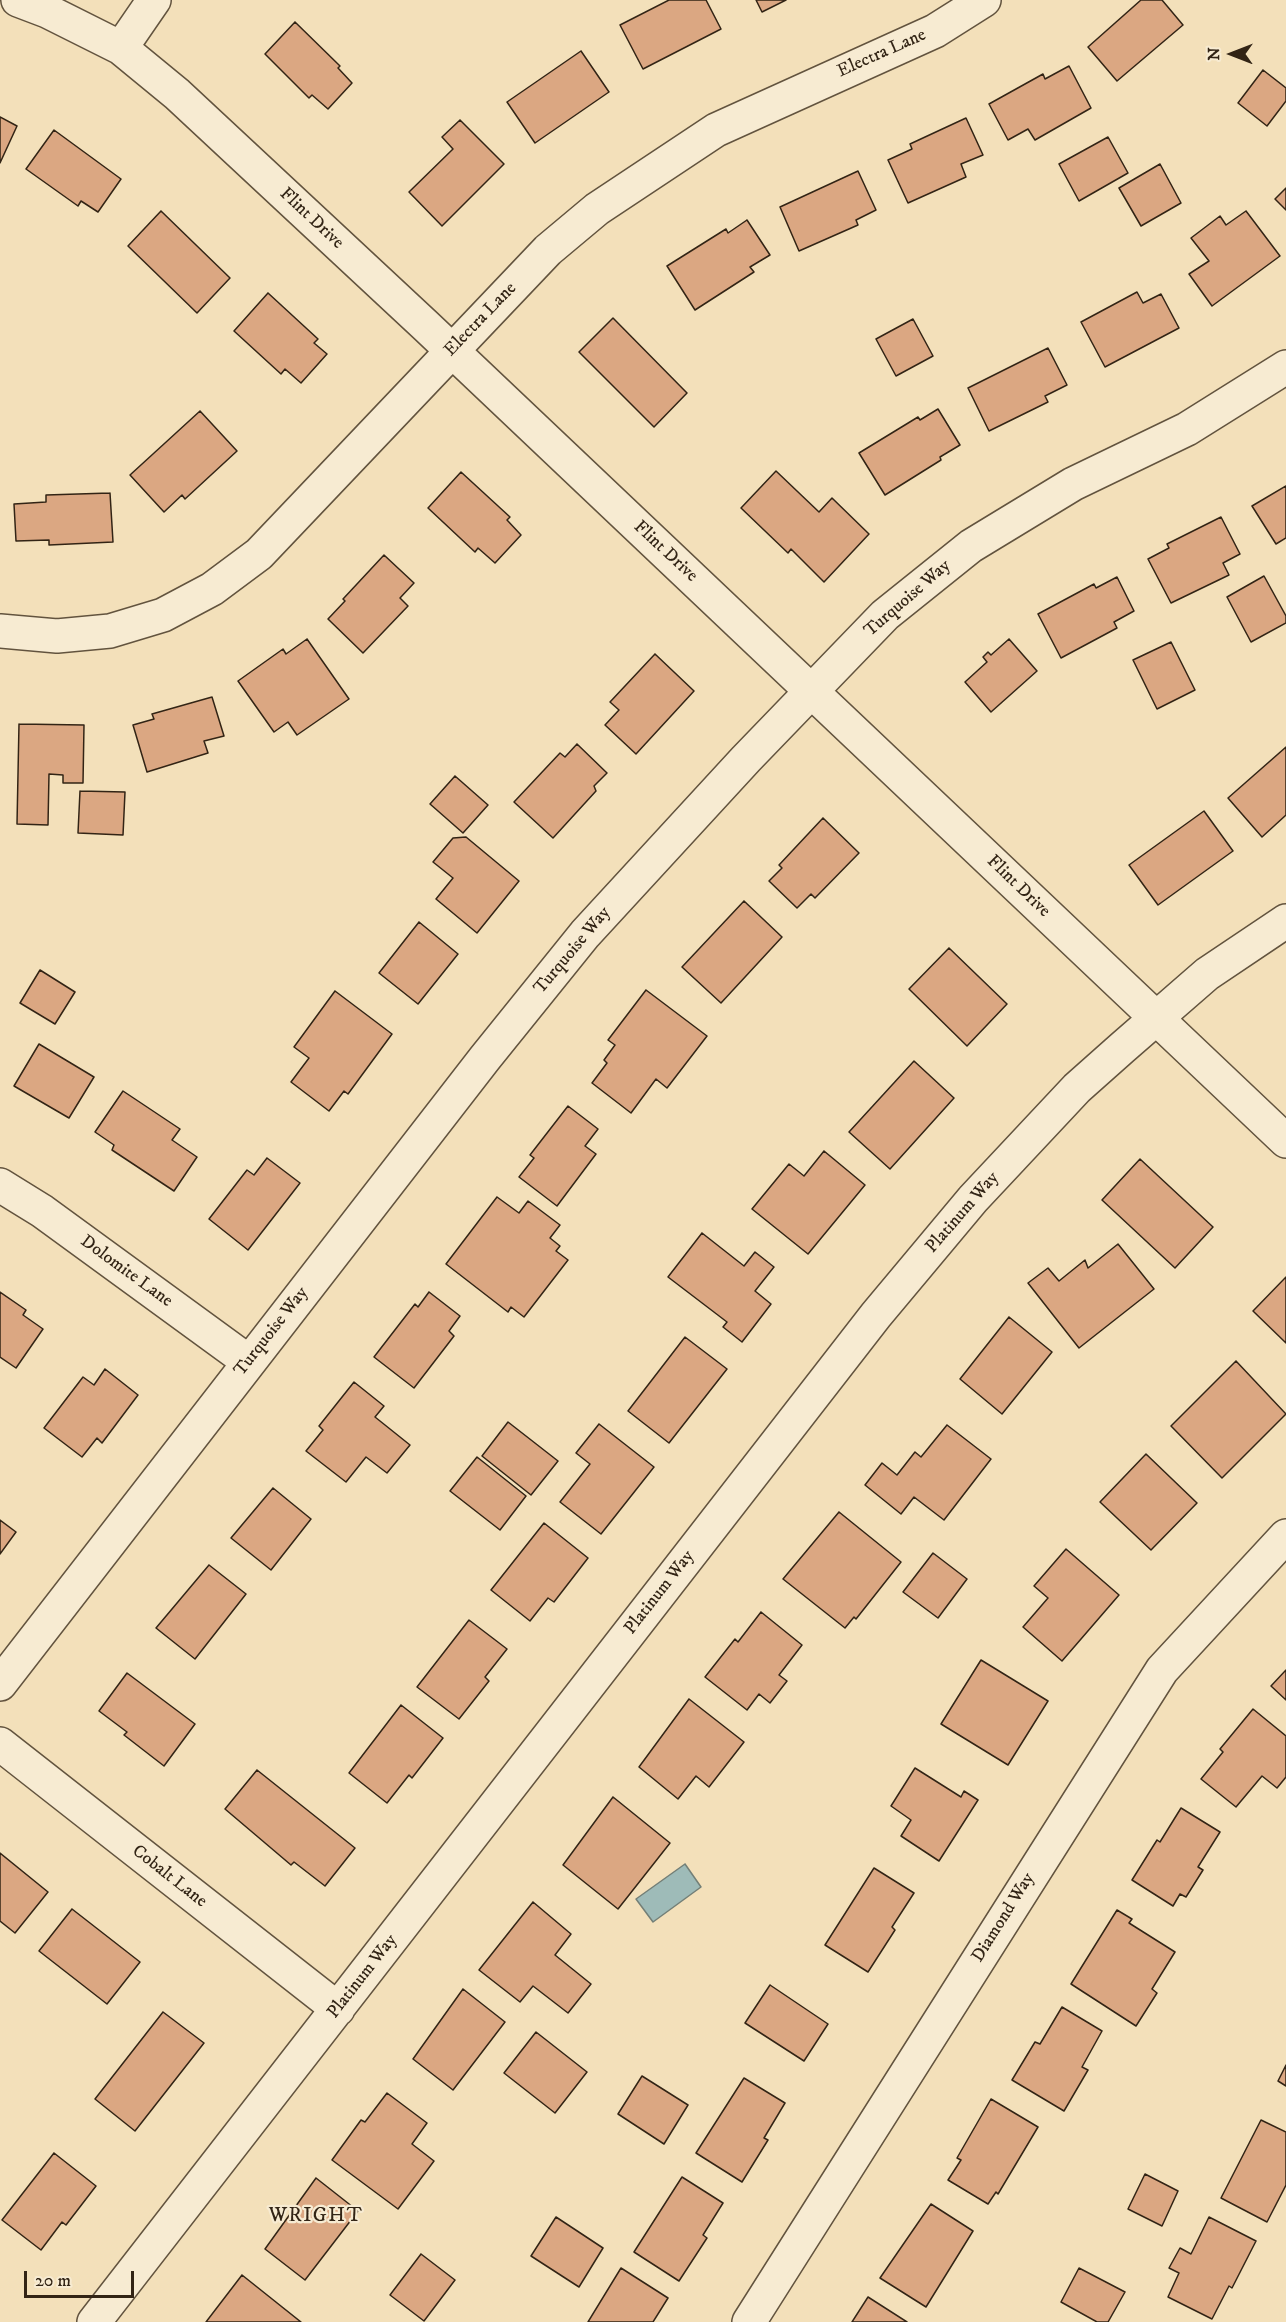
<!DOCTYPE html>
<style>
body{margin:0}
#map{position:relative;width:1286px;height:2322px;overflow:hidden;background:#f3e0ba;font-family:"IM FELL DW Pica",serif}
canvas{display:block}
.north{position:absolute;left:1202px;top:24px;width:60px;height:60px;-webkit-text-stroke:4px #f7ebd2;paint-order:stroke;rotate:270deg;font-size:16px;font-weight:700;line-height:24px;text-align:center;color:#322415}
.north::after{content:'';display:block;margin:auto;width:21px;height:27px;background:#322415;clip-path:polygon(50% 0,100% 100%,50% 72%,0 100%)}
.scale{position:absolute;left:24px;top:2271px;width:110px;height:27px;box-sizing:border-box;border:3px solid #322415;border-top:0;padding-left:8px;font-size:18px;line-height:21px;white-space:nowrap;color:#322415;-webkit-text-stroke:4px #f7ebd2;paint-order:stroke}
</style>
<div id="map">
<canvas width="1286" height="2322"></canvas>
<div class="north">N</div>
<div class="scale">20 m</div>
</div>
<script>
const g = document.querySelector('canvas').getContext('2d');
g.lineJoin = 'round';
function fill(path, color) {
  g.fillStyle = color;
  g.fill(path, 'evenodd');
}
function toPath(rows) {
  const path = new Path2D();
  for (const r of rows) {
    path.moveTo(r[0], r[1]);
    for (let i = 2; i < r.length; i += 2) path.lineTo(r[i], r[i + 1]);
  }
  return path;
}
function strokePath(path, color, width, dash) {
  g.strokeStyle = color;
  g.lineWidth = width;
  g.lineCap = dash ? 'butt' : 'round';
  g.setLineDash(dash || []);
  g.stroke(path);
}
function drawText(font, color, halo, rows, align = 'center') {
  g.font = font + ' "IM FELL DW Pica",serif';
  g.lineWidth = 4.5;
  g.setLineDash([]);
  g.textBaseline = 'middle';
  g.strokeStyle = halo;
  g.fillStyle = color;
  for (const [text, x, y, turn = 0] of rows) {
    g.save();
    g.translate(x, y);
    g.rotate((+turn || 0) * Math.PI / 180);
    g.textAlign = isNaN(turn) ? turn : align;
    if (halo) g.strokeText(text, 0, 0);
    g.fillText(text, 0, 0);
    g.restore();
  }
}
const water = toPath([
 [685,1864,701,1887,653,1922,636,1899,685,1864]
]);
const building = toPath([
 [669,0,706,0,721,29,643,69,620,25,669,0],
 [756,0,786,0,762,12,756,0],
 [1141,0,1162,0,1183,25,1117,81,1088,47,1141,0],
 [295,22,340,66,338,68,352,83,328,109,312,95,309,98,265,54,295,22],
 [581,51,609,92,535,143,507,102,581,51],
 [1069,66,1091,108,1035,140,1028,129,1008,140,989,104,1043,74,1045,79,1069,66],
 [1263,70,1286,88,1286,101,1267,126,1238,103,1263,70],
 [0,117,17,126,0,163,0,117],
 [966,118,983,155,961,164,966,177,908,203,888,160,912,149,910,144,966,118],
 [460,120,504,164,442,226,409,192,453,149,442,137,460,120],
 [54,130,121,179,98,212,81,201,78,206,26,169,54,130],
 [1108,137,1128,173,1079,201,1059,164,1108,137],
 [1160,164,1181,203,1141,226,1119,188,1160,164],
 [858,171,876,210,856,220,858,225,799,251,780,207,858,171],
 [1286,188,1286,210,1275,199,1286,188],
 [161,211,230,278,197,313,128,246,161,211],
 [1246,211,1280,256,1212,306,1189,274,1209,261,1191,238,1220,216,1226,225,1246,211],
 [747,220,770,255,750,267,754,272,695,310,667,266,726,229,728,233,747,220],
 [1137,292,1143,303,1161,294,1179,328,1105,367,1081,322,1137,292],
 [268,293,318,339,314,343,327,354,301,383,285,369,281,374,234,331,268,293],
 [613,318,687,393,654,427,579,352,613,318],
 [913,319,933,356,896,376,876,339,913,319],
 [1048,348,1067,385,1045,396,1048,402,989,431,968,388,1048,348],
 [938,409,960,445,940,457,941,460,885,495,859,453,918,417,920,420,938,409],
 [200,411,237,451,185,499,182,495,164,512,130,475,200,411],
 [776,471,819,512,832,498,869,534,824,582,791,549,788,553,741,508,776,471],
 [461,472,510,517,507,520,521,535,495,563,478,548,475,552,428,508,461,472],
 [1286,486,1286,538,1276,544,1252,506,1286,486],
 [110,493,113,542,49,545,49,540,16,541,14,504,46,502,46,495,110,493],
 [1221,517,1240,554,1223,563,1229,575,1171,603,1148,559,1169,548,1167,544,1221,517],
 [384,555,414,583,400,598,408,606,363,653,328,619,345,601,343,599,384,555],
 [1264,576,1286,616,1286,623,1251,642,1227,597,1264,576],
 [1117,577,1134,611,1114,622,1117,628,1061,658,1038,614,1094,584,1096,588,1117,577],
 [307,639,349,699,297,735,288,722,274,732,238,681,283,649,286,654,307,639],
 [1009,639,1037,671,991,712,965,682,987,662,983,657,988,652,991,655,1009,639],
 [1171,642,1195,690,1157,709,1133,660,1171,642],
 [655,654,694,691,636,754,605,725,619,710,610,702,655,654],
 [212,697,224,736,204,741,208,753,147,772,133,725,154,719,152,714,212,697],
 [19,724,84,725,83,783,63,783,63,775,49,774,48,825,17,824,19,724],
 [577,744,607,773,594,786,596,791,553,838,514,802,560,753,565,757,577,744],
 [1286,747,1286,815,1262,837,1228,798,1286,747],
 [455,776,488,805,463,833,430,804,455,776],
 [80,791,125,792,123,835,78,833,80,791],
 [1204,811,1233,851,1158,905,1129,865,1204,811],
 [823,818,859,853,815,898,811,894,797,908,769,881,782,868,779,865,823,818],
 [466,837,519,881,477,933,436,899,453,878,433,862,453,838,466,837],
 [744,901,782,937,721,1003,682,967,744,901],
 [419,922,458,954,418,1004,379,973,419,922],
 [949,948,1007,1004,967,1046,909,989,949,948],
 [40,970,75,992,55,1024,20,1003,40,970],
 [646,990,707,1036,667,1088,656,1079,631,1113,592,1083,607,1063,604,1060,615,1045,608,1040,646,990],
 [335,991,392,1034,348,1094,344,1091,329,1111,291,1082,309,1058,294,1047,335,991],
 [39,1044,94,1077,69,1118,14,1086,39,1044],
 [914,1061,954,1098,890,1169,849,1132,914,1061],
 [123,1091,180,1129,172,1140,197,1157,174,1191,112,1150,114,1145,95,1132,123,1091],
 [568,1106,598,1129,585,1146,596,1154,557,1206,519,1177,534,1158,530,1155,568,1106],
 [824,1151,865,1185,808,1254,752,1209,789,1164,804,1176,824,1151],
 [267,1158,300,1183,248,1250,209,1219,247,1170,254,1175,267,1158],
 [1140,1159,1213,1227,1175,1268,1102,1200,1140,1159],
 [497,1197,519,1213,528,1201,560,1225,550,1238,560,1246,556,1251,568,1260,524,1317,511,1307,508,1312,446,1264,497,1197],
 [702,1233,744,1266,755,1252,774,1267,755,1291,771,1304,742,1342,723,1327,727,1322,668,1277,702,1233],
 [1118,1244,1154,1289,1079,1348,1028,1283,1048,1268,1059,1281,1085,1260,1088,1268,1118,1244],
 [1286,1277,1286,1343,1253,1311,1286,1277],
 [0,1292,26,1310,23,1315,43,1329,16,1368,0,1357,0,1292],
 [429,1292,460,1316,449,1331,454,1336,414,1388,374,1357,415,1304,418,1307,429,1292],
 [1009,1317,1052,1352,1002,1414,960,1379,1009,1317],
 [685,1337,727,1369,669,1443,628,1411,685,1337],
 [1236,1361,1286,1414,1222,1478,1171,1426,1236,1361],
 [105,1369,138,1395,102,1443,97,1438,82,1457,44,1428,83,1377,94,1385,105,1369],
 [354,1382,384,1406,375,1417,410,1445,387,1473,366,1457,346,1482,306,1451,323,1430,319,1426,354,1382],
 [508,1422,558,1461,531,1495,482,1456,508,1422],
 [599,1424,654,1467,601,1534,560,1502,590,1464,576,1453,599,1424],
 [947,1425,991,1459,944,1520,914,1497,901,1514,865,1485,882,1463,897,1475,915,1452,921,1457,947,1425],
 [1146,1454,1197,1503,1151,1550,1100,1502,1146,1454],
 [477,1457,526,1496,500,1530,450,1491,477,1457],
 [273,1488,311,1519,271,1570,231,1538,273,1488],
 [839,1512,901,1562,856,1619,854,1617,845,1628,783,1579,839,1512],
 [0,1520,16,1532,0,1554,0,1520],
 [544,1523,588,1558,554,1602,548,1598,530,1621,491,1590,544,1523],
 [1066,1549,1119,1595,1062,1661,1023,1627,1048,1598,1034,1586,1066,1549],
 [933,1553,967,1579,938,1618,903,1592,933,1553],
 [209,1565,246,1594,195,1659,156,1628,209,1565],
 [761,1612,802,1645,779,1675,787,1681,770,1703,759,1694,747,1710,705,1677,735,1639,738,1642,761,1612],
 [469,1620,507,1649,485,1677,489,1681,459,1719,417,1687,469,1620],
 [981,1660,1048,1701,1008,1765,941,1724,981,1660],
 [1286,1670,1286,1700,1271,1686,1286,1670],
 [127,1673,195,1724,164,1766,124,1735,127,1732,99,1711,127,1673],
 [689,1699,744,1742,709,1787,696,1776,678,1799,639,1767,689,1699],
 [401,1705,443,1738,412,1778,409,1775,387,1803,349,1773,401,1705],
 [1253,1709,1286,1736,1286,1777,1277,1788,1262,1776,1236,1807,1201,1779,1223,1752,1220,1749,1253,1709],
 [915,1768,961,1797,964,1791,978,1800,939,1861,901,1836,911,1820,891,1806,915,1768],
 [257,1770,355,1848,325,1886,294,1862,291,1865,225,1809,257,1770],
 [613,1797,670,1843,618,1909,563,1865,613,1797],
 [1181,1808,1220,1832,1198,1867,1203,1870,1186,1897,1180,1894,1173,1906,1132,1880,1157,1840,1160,1842,1181,1808],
 [0,1853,48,1892,15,1933,0,1921,0,1853],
 [874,1868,914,1893,892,1927,895,1930,868,1972,825,1945,874,1868],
 [533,1902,571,1934,555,1955,591,1984,568,2013,533,1986,520,2002,479,1970,533,1902],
 [72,1909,140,1962,107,2004,39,1951,72,1909],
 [1117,1910,1132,1919,1129,1923,1175,1952,1152,1989,1157,1993,1136,2026,1071,1984,1117,1910],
 [770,1985,828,2024,804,2061,745,2023,770,1985],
 [463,1989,505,2022,453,2090,413,2059,463,1989],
 [1062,2007,1102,2031,1082,2067,1088,2070,1064,2111,1012,2080,1035,2042,1040,2044,1062,2007],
 [163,2012,204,2043,135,2131,95,2099,163,2012],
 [536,2032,587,2072,555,2113,504,2073,536,2032],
 [1286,2065,1286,2086,1278,2081,1286,2065],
 [642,2076,688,2105,664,2144,618,2114,642,2076],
 [744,2078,785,2103,764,2138,768,2140,742,2182,696,2153,744,2078],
 [387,2093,427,2123,412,2144,434,2161,398,2209,332,2160,361,2120,365,2122,387,2093],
 [991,2099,1038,2127,998,2194,996,2192,988,2204,948,2180,961,2160,957,2158,991,2099],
 [1261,2120,1286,2132,1286,2185,1267,2222,1221,2198,1261,2120],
 [54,2153,96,2186,66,2225,62,2222,41,2250,2,2220,54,2153],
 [1145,2174,1178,2191,1162,2226,1128,2209,1145,2174],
 [682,2177,723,2203,703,2235,707,2238,679,2281,634,2252,682,2177],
 [316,2178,358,2211,305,2280,265,2249,316,2178],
 [931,2204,973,2231,926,2307,880,2278,931,2204],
 [556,2217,603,2248,579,2287,531,2256,556,2217],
 [1209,2217,1256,2241,1232,2288,1229,2286,1212,2319,1168,2297,1179,2273,1169,2268,1180,2248,1191,2254,1209,2217],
 [421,2254,455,2280,424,2321,390,2295,421,2254],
 [621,2268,668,2298,653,2322,588,2322,621,2268],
 [1079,2268,1125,2292,1108,2322,1097,2322,1061,2302,1079,2268],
 [242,2275,301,2322,206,2322,242,2275],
 [868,2297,907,2322,852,2322,868,2297]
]);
const minor = toPath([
 [18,0,47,11,121,48,177,94,426,326,1286,1141],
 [121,48,154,0],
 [0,631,57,636,110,631,163,615,212,589,259,554,548,250,597,209,716,130,935,31,984,0],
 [0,1185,42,1211,249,1362],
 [0,1684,485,1058,585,934,746,759,885,615,971,546,1073,484,1187,429,1286,367],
 [0,1744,338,2009],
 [94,2322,876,1315,973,1199,1077,1088,1122,1048,1207,974,1286,921],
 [749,2322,1162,1670,1286,1536]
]);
const streetNames = [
 ["Electra Lane",882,54,-24],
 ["Flint Drive",311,219,43],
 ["Electra Lane",481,320,-46],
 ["Flint Drive",665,552,43],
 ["Turquoise Way",908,599,-41],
 ["Flint Drive",1018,887,44],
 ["Turquoise Way",573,951,-50],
 ["Platinum Way",963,1213,-49],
 ["Dolomite Lane",126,1272,36],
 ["Turquoise Way",272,1332,-52],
 ["Platinum Way",660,1593,-52],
 ["Cobalt Lane",169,1877,38],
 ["Diamond Way",1004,1918,-58],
 ["Platinum Way",363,1977,-52]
];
const neighbourhoodNames = [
 ["WRIGHT",316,2217]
];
fill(water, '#9ebbb8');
strokePath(water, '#737f77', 1.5);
fill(building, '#dba782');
strokePath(building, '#322415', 1.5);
strokePath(minor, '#62533e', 36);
strokePath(minor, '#f7ebd2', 33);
drawText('18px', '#322415', '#f7ebd2', streetNames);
g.letterSpacing = '1.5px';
drawText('20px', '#322415', '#f7ebd2', neighbourhoodNames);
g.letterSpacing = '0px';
</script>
